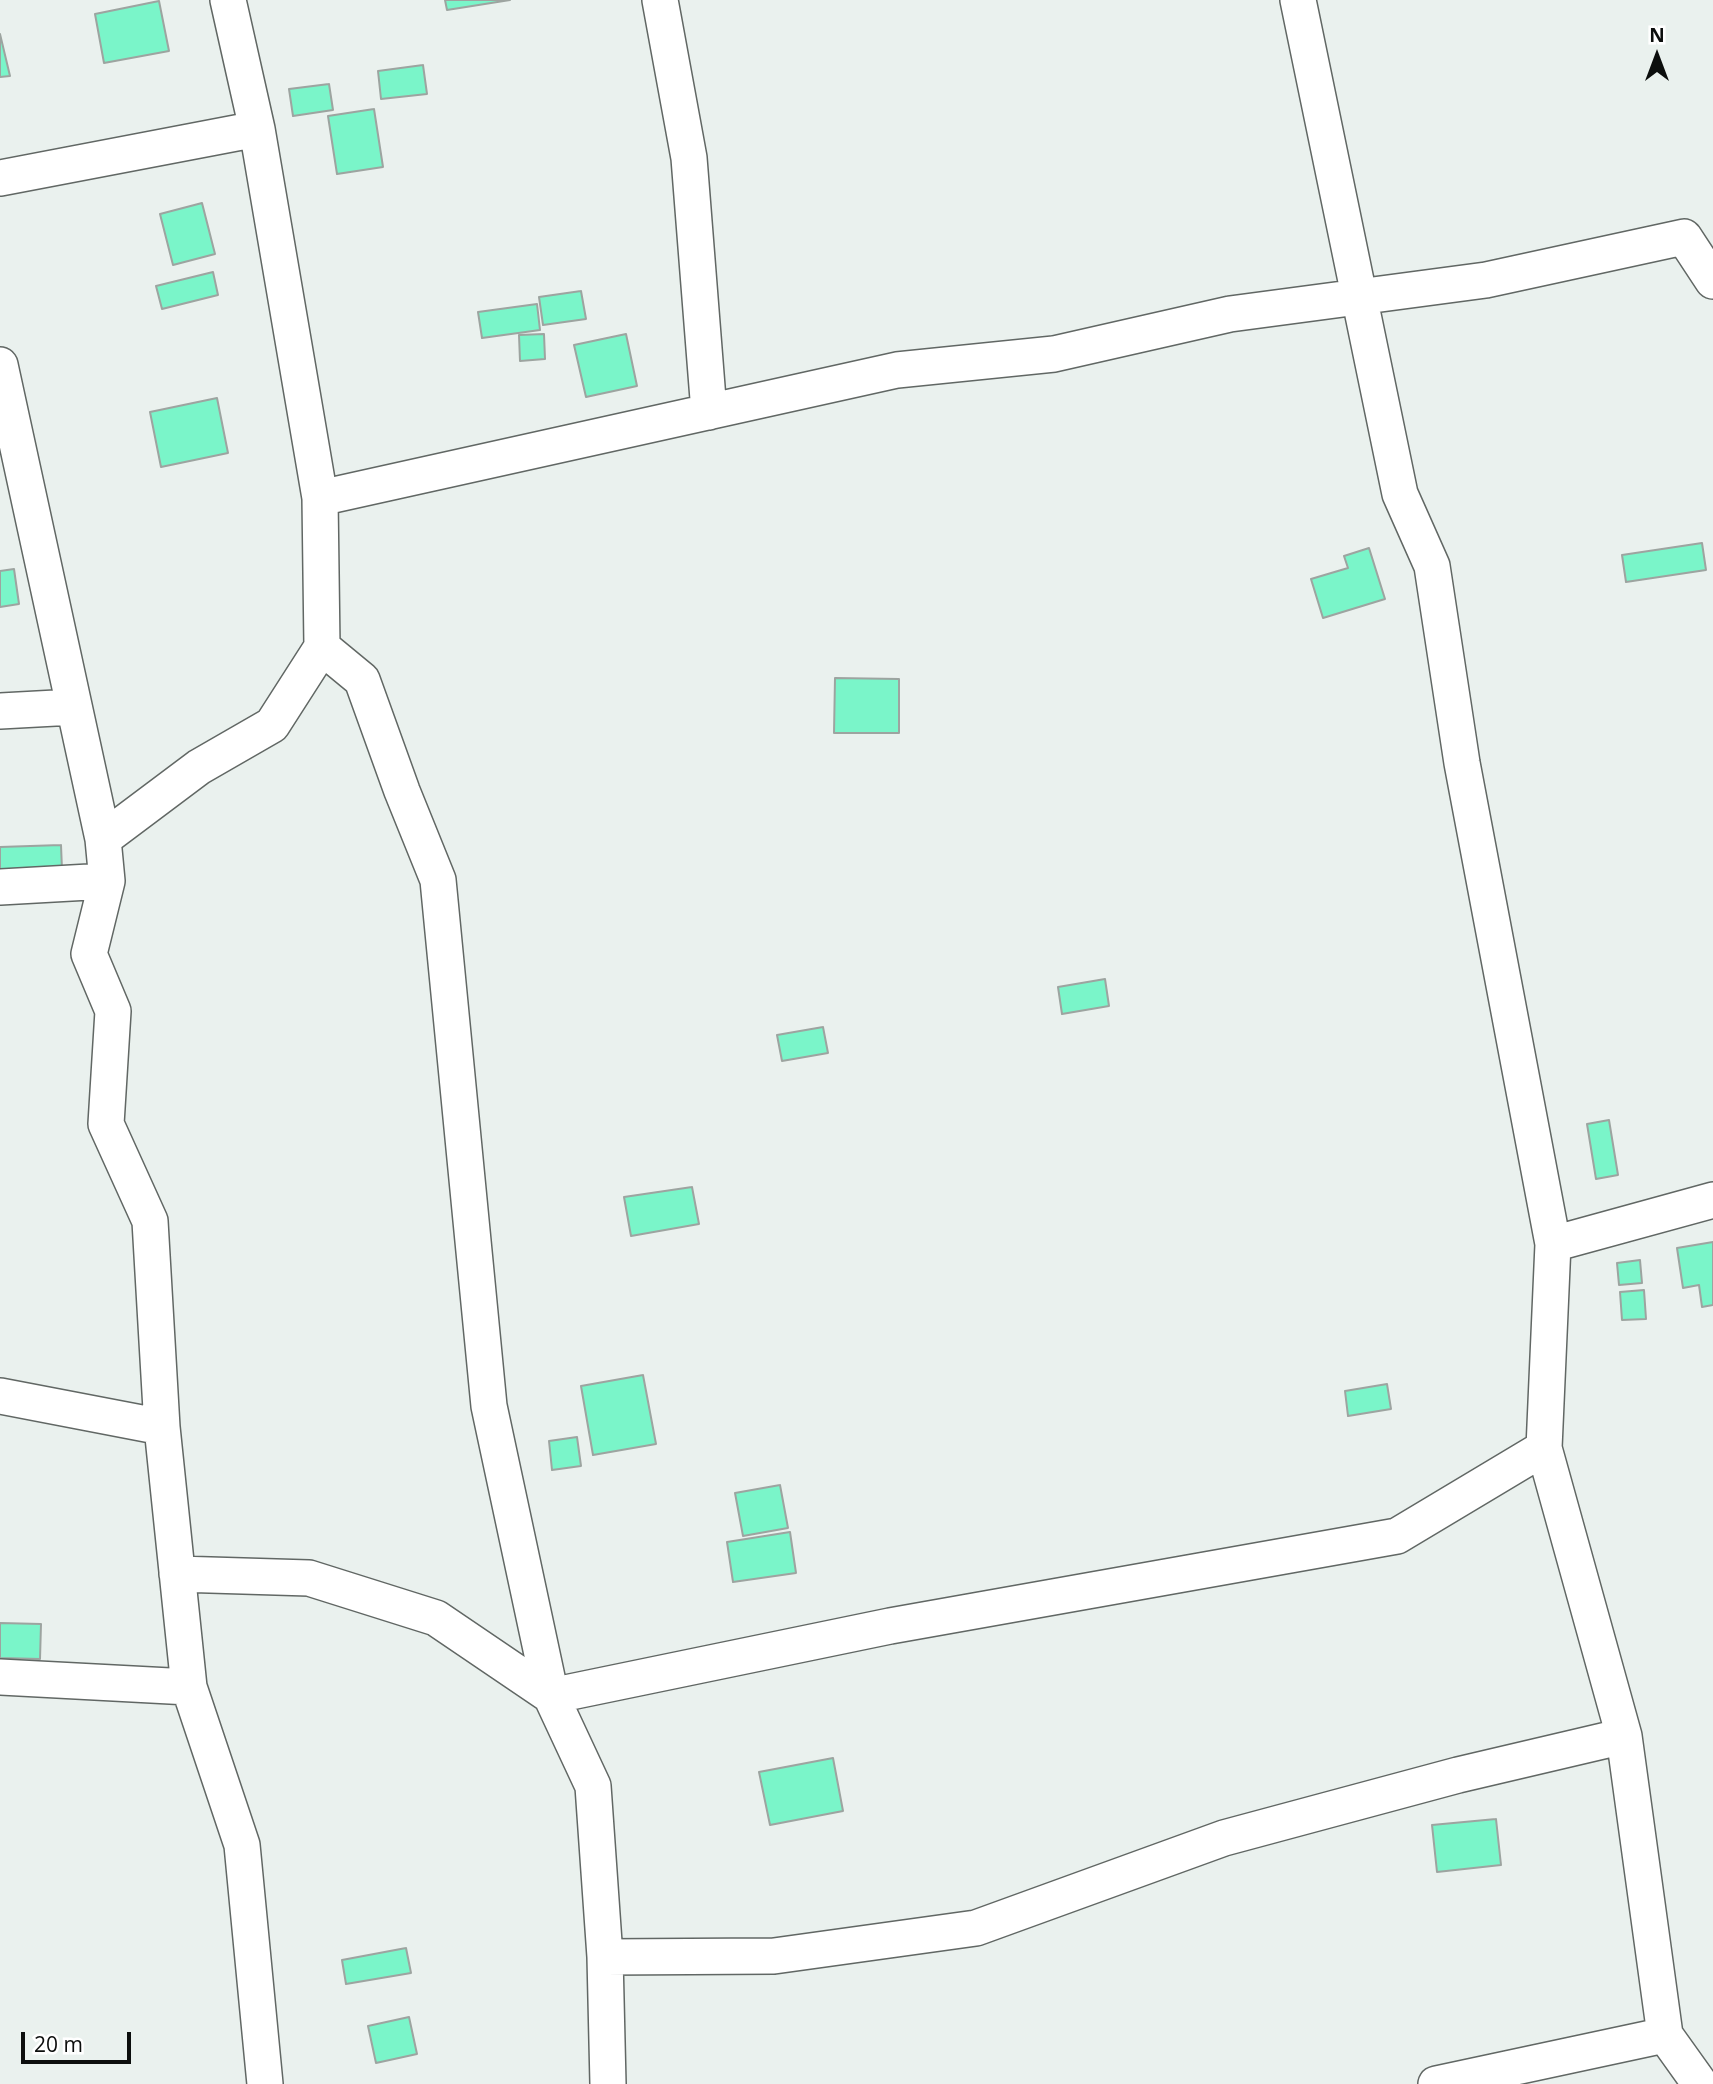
<!DOCTYPE html>
<style>
body{margin:0}
#map{position:relative;width:1713px;height:2084px;overflow:hidden;background:#eaf1ee;font-family:"Open Sans",sans-serif}
canvas{display:block}
.north{position:absolute;left:1622px;top:21px;width:70px;height:70px;-webkit-text-stroke:5px #fff;paint-order:stroke;rotate:0deg;font-size:19px;font-weight:700;line-height:28px;text-align:center;color:#0c0e0d}
.north::after{content:'';display:block;margin:auto;width:24px;height:32px;background:#0c0e0d;clip-path:polygon(50% 0,100% 100%,50% 72%,0 100%)}
.scale{position:absolute;left:21px;top:2032px;width:110px;height:32px;box-sizing:border-box;border:4px solid #0c0e0d;border-top:0;padding-left:9px;font-size:21px;line-height:24px;white-space:nowrap;color:#0c0e0d;-webkit-text-stroke:5px #fff;paint-order:stroke}
</style>
<div id="map">
<canvas width="1713" height="2084"></canvas>
<div class="north">N</div>
<div class="scale">20 m</div>
</div>
<script>
const g = document.querySelector('canvas').getContext('2d');
g.lineJoin = 'round';
function fill(path, color) {
  g.fillStyle = color;
  g.fill(path, 'evenodd');
}
function toPath(rows) {
  const path = new Path2D();
  for (const r of rows) {
    path.moveTo(r[0], r[1]);
    for (let i = 2; i < r.length; i += 2) path.lineTo(r[i], r[i + 1]);
  }
  return path;
}
function strokePath(path, color, width, dash) {
  g.strokeStyle = color;
  g.lineWidth = width;
  g.lineCap = dash ? 'butt' : 'round';
  g.setLineDash(dash || []);
  g.stroke(path);
}
const building = toPath([
 [445,0,510,0,447,10,445,0],
 [159,1,169,51,104,63,95,14,159,1],
 [0,34,10,76,0,77,0,34],
 [423,65,427,94,381,99,378,71,423,65],
 [329,84,333,110,293,116,289,89,329,84],
 [374,109,383,167,337,174,328,116,374,109],
 [202,203,215,254,173,265,160,214,202,203],
 [213,272,218,295,162,309,156,286,213,272],
 [581,291,586,319,543,325,539,297,581,291],
 [537,304,540,330,482,338,478,312,537,304],
 [544,334,545,359,520,361,519,335,544,334],
 [626,334,637,386,586,397,574,345,626,334],
 [217,398,228,453,161,467,150,412,217,398],
 [1702,543,1706,570,1626,582,1622,555,1702,543],
 [1369,548,1385,599,1323,618,1311,579,1348,568,1344,556,1369,548],
 [14,569,19,604,0,607,0,571,14,569],
 [835,678,899,679,899,733,834,733,835,678],
 [61,845,62,870,0,872,0,847,61,845],
 [1105,979,1109,1006,1062,1014,1058,987,1105,979],
 [823,1027,828,1053,782,1061,777,1035,823,1027],
 [1609,1120,1618,1175,1596,1179,1587,1124,1609,1120],
 [692,1187,699,1224,631,1236,624,1197,692,1187],
 [1713,1242,1713,1305,1702,1307,1699,1285,1683,1288,1677,1248,1713,1242],
 [1640,1260,1642,1283,1619,1285,1617,1263,1640,1260],
 [1644,1290,1646,1319,1622,1320,1620,1292,1644,1290],
 [643,1375,656,1444,593,1455,581,1386,643,1375],
 [1387,1384,1391,1409,1348,1416,1345,1391,1387,1384],
 [577,1437,581,1466,552,1470,549,1441,577,1437],
 [780,1485,788,1528,743,1536,735,1493,780,1485],
 [790,1532,796,1573,733,1582,727,1542,790,1532],
 [0,1623,41,1624,40,1659,0,1658,0,1623],
 [833,1758,843,1811,770,1825,759,1772,833,1758],
 [1496,1819,1501,1865,1437,1872,1432,1825,1496,1819],
 [406,1948,411,1973,346,1984,342,1960,406,1948],
 [409,2017,417,2054,376,2063,368,2026,409,2017]
]);
const minor = toPath([
 [660,0,689,158,709,412],
 [1298,0,1400,494,1432,566,1462,763,1553,1244,1544,1448,1624,1736,1665,2035,1700,2084],
 [0,178,257,129],
 [0,365,103,839,107,881,89,954,113,1011,106,1124,150,1221,162,1427,189,1687,242,1845,265,2084],
 [320,498,897,370,1054,354,1230,314,1486,280,1684,237,1713,281],
 [322,647,362,680,402,791,438,880,489,1406,551,1696,593,1786,605,1957,608,2084],
 [0,711,74,707],
 [103,839,199,767,272,725,322,647,320,498,257,129,228,0],
 [0,887,107,881],
 [1553,1244,1713,1200],
 [0,1396,162,1427],
 [177,1574,309,1578,436,1618,551,1696,890,1626,1397,1536,1544,1448],
 [0,1677,189,1687],
 [605,1957,774,1956,976,1928,1224,1838,1458,1775,1624,1736],
 [1436,2084,1665,2035]
]);
fill(building, '#7af5c9');
strokePath(building, '#9da4a0', 2);
strokePath(minor, '#616764', 38);
strokePath(minor, '#fff', 35);
</script>
